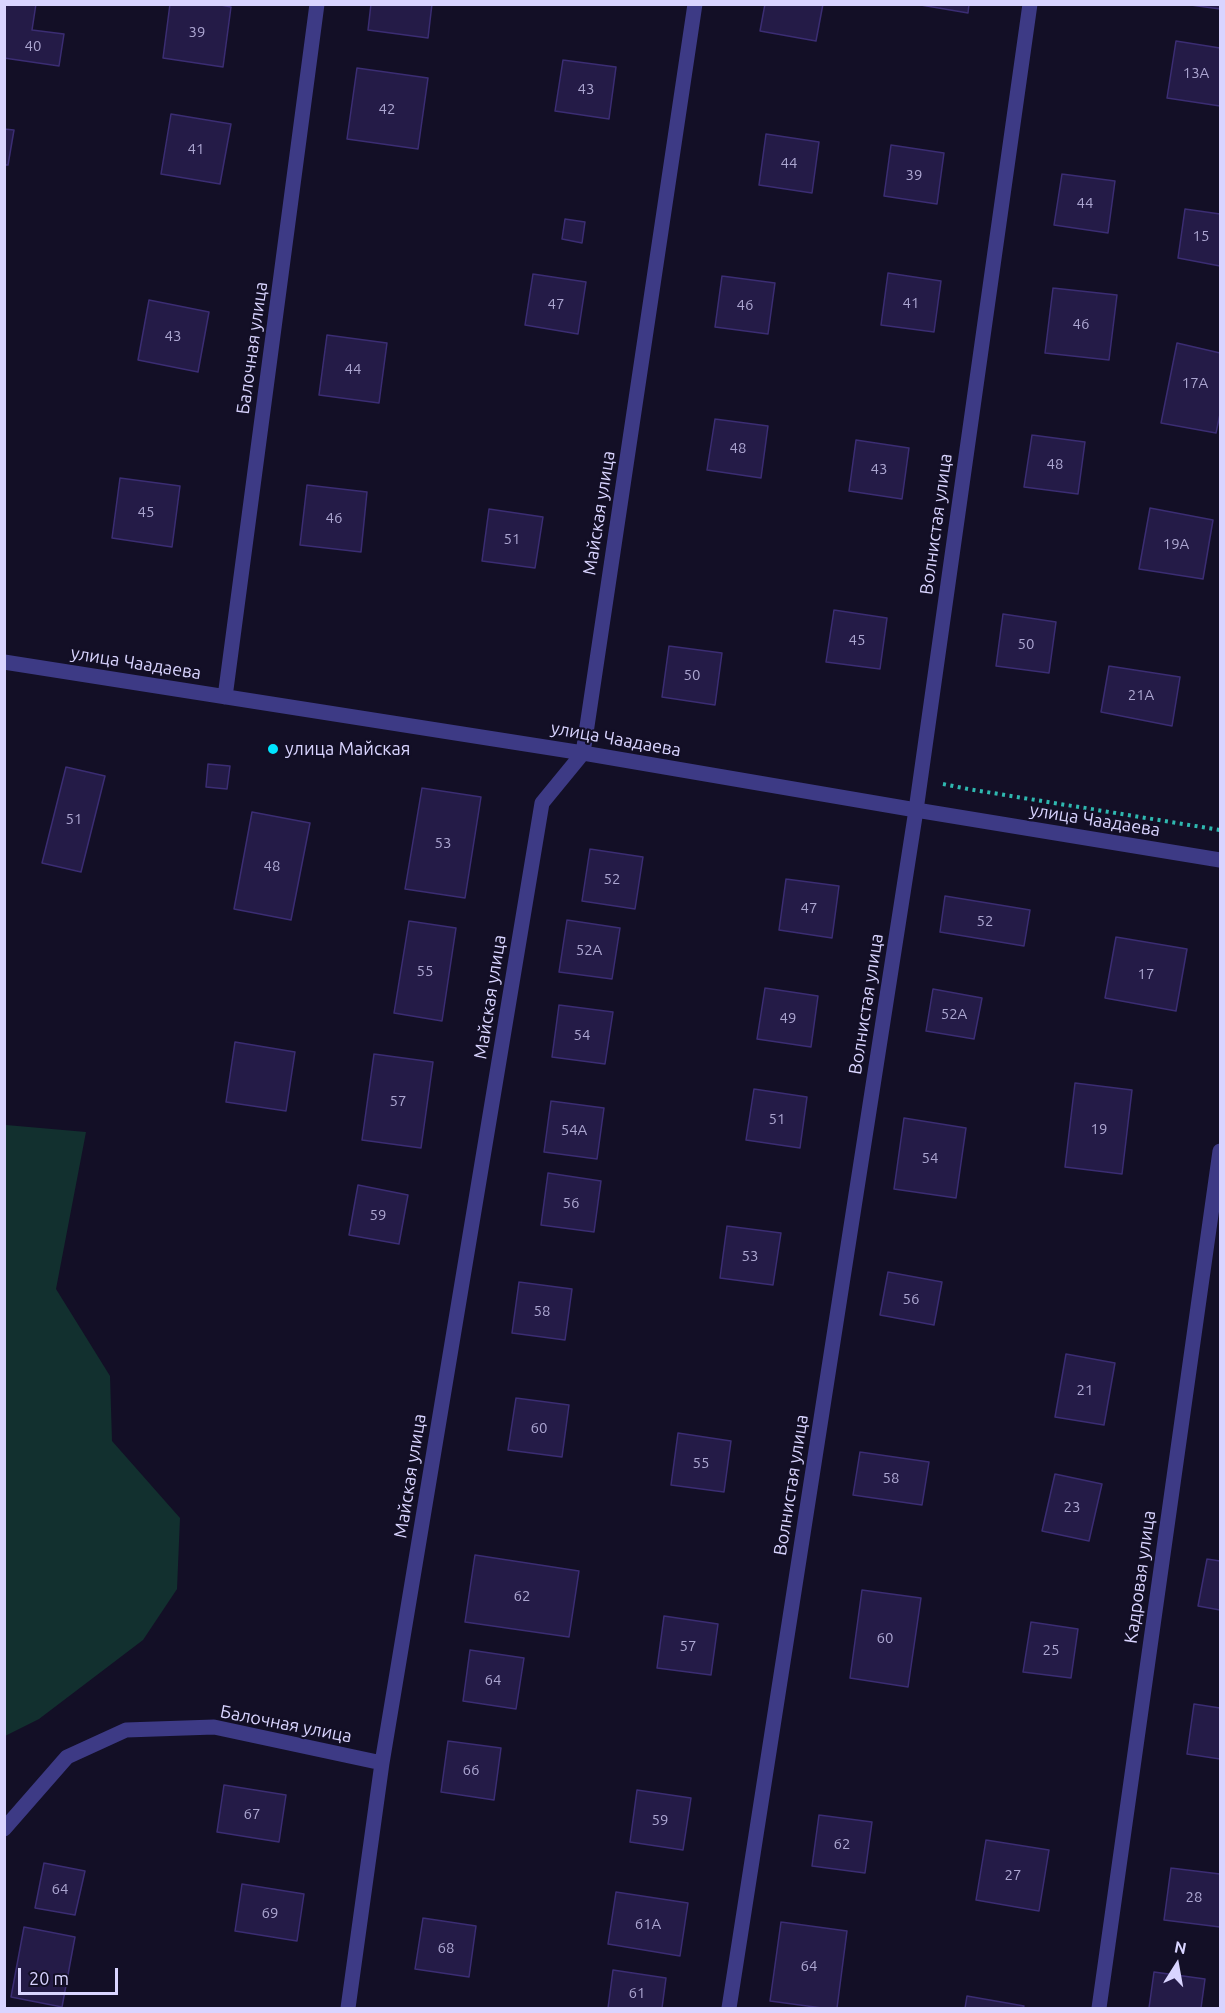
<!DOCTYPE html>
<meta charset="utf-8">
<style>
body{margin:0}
#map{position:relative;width:1225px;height:2013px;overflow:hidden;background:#130f26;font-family:Ubuntu,sans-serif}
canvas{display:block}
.frame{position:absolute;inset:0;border:6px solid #d9d4ff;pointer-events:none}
.north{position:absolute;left:1147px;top:1935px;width:60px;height:60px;-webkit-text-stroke:4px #130f26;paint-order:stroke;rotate:11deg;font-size:16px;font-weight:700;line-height:24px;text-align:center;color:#d9d4ff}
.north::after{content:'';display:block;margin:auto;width:21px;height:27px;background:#d9d4ff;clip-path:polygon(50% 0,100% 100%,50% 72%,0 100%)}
.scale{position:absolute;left:18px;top:1968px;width:100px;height:27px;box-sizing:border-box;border:3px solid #d9d4ff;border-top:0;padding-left:8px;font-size:18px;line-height:21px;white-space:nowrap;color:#d9d4ff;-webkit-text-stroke:4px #130f26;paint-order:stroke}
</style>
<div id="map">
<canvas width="1225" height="2013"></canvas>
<div class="frame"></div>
<div class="north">N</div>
<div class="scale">20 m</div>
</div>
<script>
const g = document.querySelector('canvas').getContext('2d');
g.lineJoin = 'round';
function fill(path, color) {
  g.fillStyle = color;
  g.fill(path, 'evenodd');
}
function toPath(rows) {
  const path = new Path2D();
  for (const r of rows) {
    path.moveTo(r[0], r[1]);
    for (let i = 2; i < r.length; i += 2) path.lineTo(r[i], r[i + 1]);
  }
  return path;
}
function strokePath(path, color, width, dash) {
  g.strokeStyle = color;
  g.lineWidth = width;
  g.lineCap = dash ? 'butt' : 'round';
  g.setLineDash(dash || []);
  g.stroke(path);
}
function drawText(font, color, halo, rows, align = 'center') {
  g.font = font + ' Ubuntu,sans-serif';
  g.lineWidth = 4.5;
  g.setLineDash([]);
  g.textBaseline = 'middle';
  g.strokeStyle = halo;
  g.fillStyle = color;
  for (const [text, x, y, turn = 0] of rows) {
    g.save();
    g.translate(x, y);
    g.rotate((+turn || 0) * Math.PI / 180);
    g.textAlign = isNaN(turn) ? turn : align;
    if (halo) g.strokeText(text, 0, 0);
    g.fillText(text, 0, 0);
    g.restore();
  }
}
const green = toPath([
 [6,1125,86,1132,56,1289,110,1376,112,1441,180,1518,177,1589,143,1640,39,1719,5,1736,4,1137]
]);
const building = toPath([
 [4,4,36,4,32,30,64,34,59,66,4,58,4,4],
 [170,4,216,4,231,7,223,67,163,58,170,4],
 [371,4,432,4,428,38,368,30,371,4],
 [765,4,823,4,816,41,760,31,765,4],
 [915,4,969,4,968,13,915,4],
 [1220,4,1220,9,1191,5,1192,4,1220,4],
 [1176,41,1220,48,1220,106,1167,98,1176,41],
 [563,60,616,67,609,119,555,111,563,60],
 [357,68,428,78,418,149,347,139,357,68],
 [171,114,231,124,220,184,161,174,171,114],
 [4,129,14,130,8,165,4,165,4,129],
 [766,134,819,142,812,193,759,185,766,134],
 [891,145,944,153,937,204,884,196,891,145],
 [1062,174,1115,181,1108,233,1054,225,1062,174],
 [1185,209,1220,214,1220,266,1178,258,1185,209],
 [565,219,585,222,582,243,562,239,565,219],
 [888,273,941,281,934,332,881,325,888,273],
 [533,274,586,282,578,334,525,325,533,274],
 [722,276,775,283,768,334,715,327,722,276],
 [1053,288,1117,295,1109,360,1045,353,1053,288],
 [149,300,209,312,198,372,138,360,149,300],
 [327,335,387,343,379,403,319,395,327,335],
 [1177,343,1220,353,1220,414,1216,433,1161,423,1177,343],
 [715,419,768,426,761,478,707,470,715,419],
 [1032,435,1085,442,1078,494,1024,487,1032,435],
 [856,440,909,448,902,499,849,491,856,440],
 [120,478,180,486,172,547,112,538,120,478],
 [307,485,367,492,361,552,300,545,307,485],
 [1150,508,1213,520,1203,579,1139,569,1150,508],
 [489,509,543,517,535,568,482,561,489,509],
 [834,610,887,618,880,669,826,662,834,610],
 [1003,614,1056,622,1049,673,996,666,1003,614],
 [669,646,722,653,715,705,662,697,669,646],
 [1109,666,1180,677,1172,726,1101,712,1109,666],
 [208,764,230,766,227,789,206,787,208,764],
 [66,767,105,776,81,872,42,863,66,767],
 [422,788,481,797,465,898,405,889,422,788],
 [252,812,310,823,291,920,234,909,252,812],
 [590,849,643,857,635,909,582,901,590,849],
 [786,879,839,886,832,938,779,930,786,879],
 [945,896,1030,910,1024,946,940,932,945,896],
 [567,920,620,928,612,979,559,972,567,920],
 [409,921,456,928,442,1021,394,1013,409,921],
 [1116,937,1187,949,1176,1011,1105,998,1116,937],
 [765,988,818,996,811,1047,757,1039,765,988],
 [933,989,982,998,974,1039,926,1031,933,989],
 [559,1005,613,1012,605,1064,552,1057,559,1005],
 [235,1042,295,1052,286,1111,226,1102,235,1042],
 [374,1054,433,1062,421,1148,362,1140,374,1054],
 [1075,1083,1132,1090,1122,1174,1065,1167,1075,1083],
 [754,1089,807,1097,800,1148,746,1140,754,1089],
 [551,1101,604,1108,597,1159,544,1152,551,1101],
 [904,1118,966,1128,956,1198,894,1189,904,1118],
 [548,1173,601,1181,594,1232,541,1225,548,1173],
 [358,1185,408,1195,399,1244,349,1235,358,1185],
 [727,1226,781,1233,773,1285,720,1278,727,1226],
 [888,1272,942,1282,934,1325,880,1315,888,1272],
 [519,1282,572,1289,565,1340,512,1333,519,1282],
 [1066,1354,1115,1363,1104,1425,1055,1417,1066,1354],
 [516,1398,569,1405,562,1457,508,1450,516,1398],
 [678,1433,731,1441,724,1492,671,1485,678,1433],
 [860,1452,929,1462,922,1505,853,1495,860,1452],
 [1055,1474,1102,1484,1089,1541,1042,1531,1055,1474],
 [475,1555,579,1571,569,1637,465,1622,475,1555],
 [1207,1559,1220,1561,1220,1610,1198,1606,1207,1559],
 [862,1590,921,1598,908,1687,850,1678,862,1590],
 [664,1616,718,1624,711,1675,657,1668,664,1616],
 [1031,1622,1078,1629,1071,1678,1023,1672,1031,1622],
 [470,1650,524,1658,516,1709,463,1701,470,1650],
 [1194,1704,1220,1708,1220,1759,1187,1754,1194,1704],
 [448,1741,501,1748,494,1800,441,1792,448,1741],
 [224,1785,286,1795,279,1842,217,1832,224,1785],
 [637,1790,691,1798,683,1850,630,1842,637,1790],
 [819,1815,872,1822,865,1873,812,1866,819,1815],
 [986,1840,1049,1850,1039,1911,976,1900,986,1840],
 [44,1863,85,1871,75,1915,35,1908,44,1863],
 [1171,1868,1220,1874,1220,1927,1164,1920,1171,1868],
 [242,1884,304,1894,297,1941,235,1931,242,1884],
 [616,1892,688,1903,680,1956,608,1944,616,1892],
 [423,1918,476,1926,469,1977,415,1969,423,1918],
 [781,1922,847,1931,837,2008,822,2008,770,2001,781,1922],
 [24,1927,75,1937,62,2007,11,1997,24,1927],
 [613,1970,666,1978,662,2008,608,2008,613,1970],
 [1154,1972,1205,1979,1201,2008,1149,2008,1154,1972],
 [967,1996,1024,2006,1023,2008,965,2008,967,1996]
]);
const path = toPath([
 [943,784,968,789,1220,830]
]);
const minor = toPath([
 [4,662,583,753,916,810,1220,860],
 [225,697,317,4],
 [4,1829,67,1757,126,1730,214,1727,382,1763],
 [348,2008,382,1763,542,803,583,753,695,4],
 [729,2008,916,810,1030,4],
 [1099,2008,1220,1151]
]);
const markers = [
 [273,749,6,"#00e5ff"]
];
const numberNames = [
 ["39",197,32],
 ["40",33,46],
 ["13А",1196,73],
 ["43",586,89],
 ["42",387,109],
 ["41",196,149],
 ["44",789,163],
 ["39",914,175],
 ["44",1085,203],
 ["15",1201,236],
 ["41",911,303],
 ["47",556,304],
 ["46",745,305],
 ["46",1081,324],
 ["43",173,336],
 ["44",353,369],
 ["17А",1195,383],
 ["48",738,448],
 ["48",1055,464],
 ["43",879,469],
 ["45",146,512],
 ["46",334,518],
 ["51",512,539],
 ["19А",1176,544],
 ["45",857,640],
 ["50",1026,644],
 ["50",692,675],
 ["21А",1141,695],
 ["51",74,819],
 ["53",443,843],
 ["48",272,866],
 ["52",612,879],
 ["47",809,908],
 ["52",985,921],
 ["52А",589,950],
 ["55",425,971],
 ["17",1146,974],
 ["52А",954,1014],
 ["49",788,1018],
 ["54",582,1035],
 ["57",398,1101],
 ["51",777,1119],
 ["19",1099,1129],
 ["54А",574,1130],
 ["54",930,1158],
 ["56",571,1203],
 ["59",378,1215],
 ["53",750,1256],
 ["56",911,1299],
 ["58",542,1311],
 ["21",1085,1390],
 ["60",539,1428],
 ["55",701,1463],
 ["58",891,1478],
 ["23",1072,1507],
 ["62",522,1596],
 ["60",885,1638],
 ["57",688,1646],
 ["25",1051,1650],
 ["64",493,1680],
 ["66",471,1770],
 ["67",252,1814],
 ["59",660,1820],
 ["62",842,1844],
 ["27",1013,1875],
 ["64",60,1889],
 ["28",1194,1897],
 ["69",270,1913],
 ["61А",648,1924],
 ["68",446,1948],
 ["64",809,1966],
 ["61",637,1993]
];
const streetNames = [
 ["Балочная улица",252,348,-82],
 ["Майская улица",599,513,-81],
 ["Волнистая улица",936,524,-82],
 ["улица Чаадаева",136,663,9],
 ["улица Чаадаева",616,739,10],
 ["улица Чаадаева",1095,820,9],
 ["Майская улица",490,997,-81],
 ["Волнистая улица",866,1004,-81],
 ["Майская улица",410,1476,-81],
 ["Волнистая улица",791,1485,-81],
 ["Кадровая улица",1140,1577,-82],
 ["Балочная улица",286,1724,11]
];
const poiNames = [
 ["улица Майская",285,749]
];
fill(green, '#12302f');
fill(building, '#241b47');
strokePath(building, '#3b2d73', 1.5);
strokePath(path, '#2fb8b0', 4, [3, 4.5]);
strokePath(minor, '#3d3a85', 15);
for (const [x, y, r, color] of markers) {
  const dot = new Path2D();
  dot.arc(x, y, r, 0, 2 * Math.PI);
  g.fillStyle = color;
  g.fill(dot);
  strokePath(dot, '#130f26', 2);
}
drawText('15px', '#aca6d1', null, numberNames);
drawText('18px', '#d9d4ff', '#130f26', streetNames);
drawText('18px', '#d9d4ff', '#130f26', poiNames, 'left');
</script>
